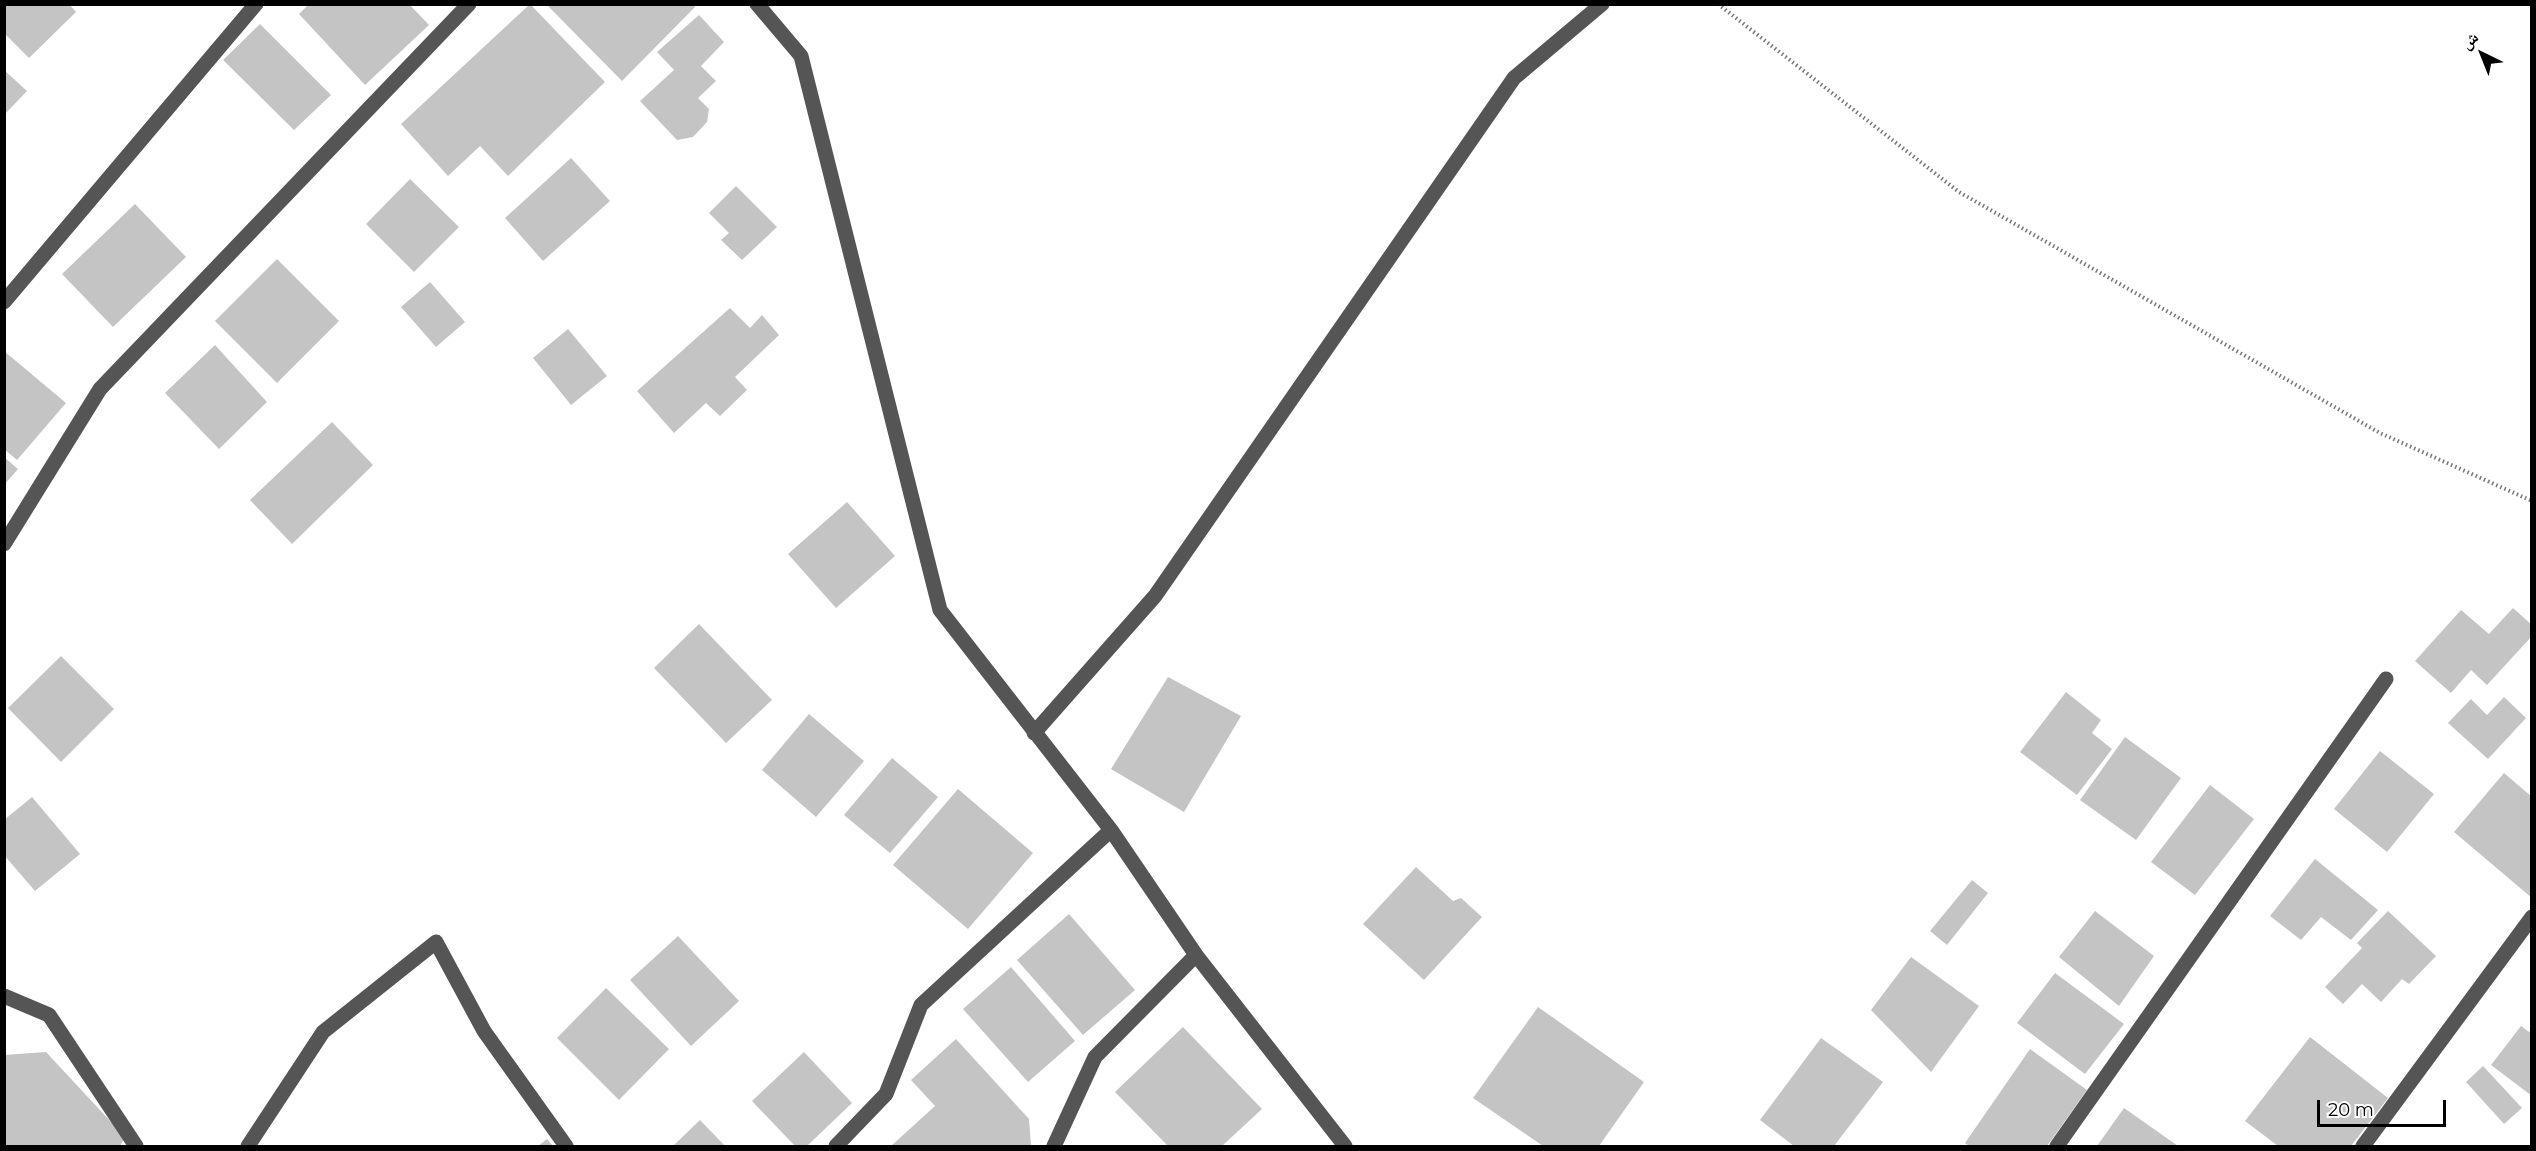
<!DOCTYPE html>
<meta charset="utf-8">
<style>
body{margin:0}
#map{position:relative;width:2536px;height:1151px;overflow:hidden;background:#fff;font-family:Montserrat,"Noto Naskh Arabic",sans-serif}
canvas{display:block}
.frame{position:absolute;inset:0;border:6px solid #000;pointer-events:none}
.north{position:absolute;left:2452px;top:24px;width:60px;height:60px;-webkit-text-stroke:4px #fff;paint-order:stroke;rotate:317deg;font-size:16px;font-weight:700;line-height:24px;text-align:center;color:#000}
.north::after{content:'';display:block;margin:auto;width:21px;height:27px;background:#000;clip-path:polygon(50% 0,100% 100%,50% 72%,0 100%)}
.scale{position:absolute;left:2317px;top:1100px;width:129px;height:27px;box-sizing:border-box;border:3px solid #000;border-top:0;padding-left:8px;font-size:18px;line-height:21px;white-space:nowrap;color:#000;-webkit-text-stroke:4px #fff;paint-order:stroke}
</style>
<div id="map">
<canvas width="2536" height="1151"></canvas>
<div class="frame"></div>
<div class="north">ش</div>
<div class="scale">20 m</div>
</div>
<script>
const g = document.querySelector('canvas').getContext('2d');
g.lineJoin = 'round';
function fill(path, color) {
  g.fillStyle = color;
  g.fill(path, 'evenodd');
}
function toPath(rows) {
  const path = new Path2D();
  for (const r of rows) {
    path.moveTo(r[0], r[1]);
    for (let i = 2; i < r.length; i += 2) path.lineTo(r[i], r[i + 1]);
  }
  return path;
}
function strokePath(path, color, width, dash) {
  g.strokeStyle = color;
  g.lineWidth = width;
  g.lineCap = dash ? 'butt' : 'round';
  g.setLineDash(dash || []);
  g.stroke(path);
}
const building = toPath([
 [4,4,69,4,76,12,29,58,4,33],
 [309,4,409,4,429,25,365,85,299,14],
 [530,4,605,82,508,176,480,146,448,176,401,124],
 [546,4,693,4,695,7,622,81],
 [699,15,724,42,701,66,716,81,698,98,709,109,707,122,693,137,677,140,640,101,674,70,657,52],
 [260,24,331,95,294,130,223,60],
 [4,70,27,91,4,115],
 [571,158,610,201,543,261,505,218],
 [410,179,459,227,414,272,366,224],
 [736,186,777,227,742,260,721,240,729,233,709,213],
 [135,204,186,257,113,327,62,274],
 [277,259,339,321,277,383,215,321],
 [430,282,465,322,436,347,401,307],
 [730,308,750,328,762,315,779,335,735,377,747,390,720,416,706,403,674,433,637,391],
 [568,329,607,376,571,405,533,358],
 [215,345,267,402,219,449,165,393],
 [4,351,66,403,17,460,4,449],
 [332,422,373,465,292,544,250,500],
 [4,457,18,469,4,485],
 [847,502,895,556,836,608,788,554],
 [2513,608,2532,625,2532,636,2487,685,2471,670,2451,693,2415,661,2461,610,2489,634],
 [699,624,772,700,726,743,654,668],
 [61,656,114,709,61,762,8,708],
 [1168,677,1241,716,1184,812,1111,769],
 [2066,692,2101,720,2092,733,2112,749,2077,795,2020,752],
 [2504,697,2526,718,2488,759,2448,723,2471,699,2487,715],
 [809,714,864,761,816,817,762,770],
 [2125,737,2181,778,2136,840,2080,800],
 [2380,751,2434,794,2387,852,2334,809],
 [892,758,938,797,890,853,844,815],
 [2504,773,2532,797,2532,898,2454,832],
 [2210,785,2254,819,2195,895,2151,862],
 [958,789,1033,853,968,929,893,865],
 [32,797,80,854,35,891,4,855,4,820],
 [2315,859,2378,910,2351,940,2321,917,2301,940,2270,916],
 [1416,867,1453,901,1461,898,1482,917,1424,980,1363,924],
 [1972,880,1988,893,1947,945,1930,931],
 [2095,911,2154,956,2119,1006,2059,957],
 [2388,911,2436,956,2409,984,2402,979,2381,1002,2362,984,2343,1004,2325,987,2362,948,2357,943],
 [1069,914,1135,990,1083,1035,1017,960],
 [678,936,739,1001,691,1046,630,980],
 [1911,957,1979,1006,1931,1072,1871,1010],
 [1011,967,1075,1041,1028,1082,963,1009],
 [2055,973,2124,1024,2085,1074,2017,1023],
 [606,988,669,1049,619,1100,557,1038],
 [1538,1007,1644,1082,1599,1146,1543,1146,1473,1098],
 [2521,1026,2532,1034,2532,1096,2491,1065],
 [1183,1027,1262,1109,1222,1146,1168,1146,1115,1092],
 [2310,1037,2388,1098,2351,1146,2278,1146,2245,1121],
 [1821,1038,1883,1082,1834,1146,1794,1146,1760,1120],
 [956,1039,1029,1119,1031,1146,891,1146,935,1106,911,1080],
 [2030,1049,2087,1090,2047,1146,1969,1146,1965,1143],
 [46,1052,125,1137,120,1146,4,1146,4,1055],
 [804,1052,852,1103,807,1146,795,1146,752,1101],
 [2483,1066,2522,1108,2504,1124,2466,1082],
 [2124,1108,2178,1146,2097,1146],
 [700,1120,725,1146,673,1146],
 [547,1139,553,1146,538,1146]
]);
const path = toPath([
 [1718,4,1959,192,2380,433,2532,501]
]);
const minor = toPath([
 [757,4,801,56,940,610,1111,830,1196,955,1345,1146],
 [4,302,256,4],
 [4,544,100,389,469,4],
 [1034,733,1155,596,1514,78,1602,4],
 [4,996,49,1015,136,1146],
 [248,1146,323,1032,436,942,484,1031,566,1146],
 [836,1146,886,1094,921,1005,1111,830],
 [1054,1146,1095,1057,1196,955],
 [2057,1146,2386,679],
 [2363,1146,2532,917]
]);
fill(building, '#c4c4c4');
strokePath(path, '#777', 4, [1.5, 3]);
strokePath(minor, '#555', 15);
</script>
